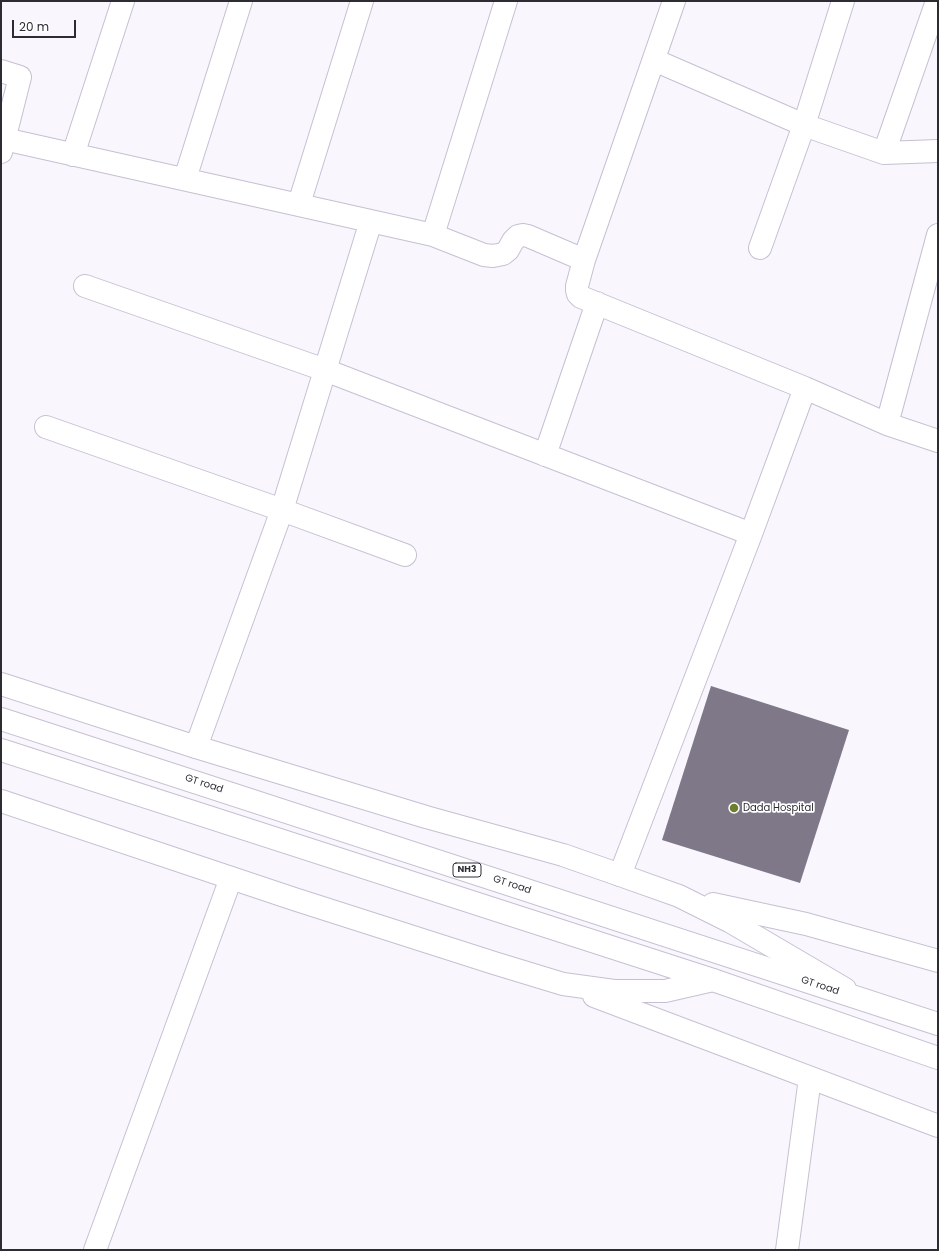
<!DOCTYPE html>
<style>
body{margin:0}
#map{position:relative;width:939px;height:1251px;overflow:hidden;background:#f9f6fe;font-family:Poppins,sans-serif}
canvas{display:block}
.frame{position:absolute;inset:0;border:2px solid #2e2c33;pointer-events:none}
.scale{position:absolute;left:12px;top:20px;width:64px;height:18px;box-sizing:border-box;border:2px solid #2e2c33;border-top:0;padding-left:5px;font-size:12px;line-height:14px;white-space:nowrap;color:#2e2c33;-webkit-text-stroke:3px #fff;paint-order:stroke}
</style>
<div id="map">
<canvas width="939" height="1251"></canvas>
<div class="frame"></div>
<div class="scale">20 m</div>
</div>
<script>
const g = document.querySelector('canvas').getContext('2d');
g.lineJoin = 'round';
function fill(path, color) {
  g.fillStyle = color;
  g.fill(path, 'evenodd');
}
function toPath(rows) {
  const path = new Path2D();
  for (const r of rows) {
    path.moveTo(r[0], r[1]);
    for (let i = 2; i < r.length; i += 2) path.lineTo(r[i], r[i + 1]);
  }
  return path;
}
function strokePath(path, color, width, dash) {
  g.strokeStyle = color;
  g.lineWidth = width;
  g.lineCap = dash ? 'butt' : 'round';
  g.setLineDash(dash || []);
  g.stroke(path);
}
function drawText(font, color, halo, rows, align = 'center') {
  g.font = font + ' Poppins,sans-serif';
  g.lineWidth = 3.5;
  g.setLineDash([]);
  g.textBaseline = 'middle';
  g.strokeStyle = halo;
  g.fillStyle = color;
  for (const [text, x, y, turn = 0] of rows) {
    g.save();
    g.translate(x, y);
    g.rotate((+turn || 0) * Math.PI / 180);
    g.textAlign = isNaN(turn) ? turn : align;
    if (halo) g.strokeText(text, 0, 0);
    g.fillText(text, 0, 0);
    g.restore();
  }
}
const building = toPath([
 [711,686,849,730,800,883,662,840]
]);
const street = toPath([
 [674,1,584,260,577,286,577,290,578,294,581,297,805,388,887,424,938,441],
 [654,60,804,125,884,153,938,151],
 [1,71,20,77,1,152],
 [4,139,433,235,484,255,493,256,503,254,508,250,513,241,518,236,523,235,528,236,584,260],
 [884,153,937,1],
 [73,155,123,1],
 [185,179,241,1],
 [299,204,362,1],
 [433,235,506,1],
 [760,248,804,125,843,1],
 [85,286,325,370,751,534],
 [887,424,938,235],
 [46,427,282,510,405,555],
 [545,455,597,303],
 [196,747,282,510,371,221],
 [620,875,751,534,805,388],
 [95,1250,231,878],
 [787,1250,810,1078]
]);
const secondary = toPath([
 [1,684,196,747,426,817,563,855,620,875,679,896,731,922,845,989],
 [1,801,294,899,494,963,563,984,614,991,665,991,713,980],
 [713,904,806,924,938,961],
 [594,996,938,1126]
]);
const highway = toPath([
 [1,719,938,1024],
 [1,750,713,980,938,1058]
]);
const markers = [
 [734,808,5,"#6c7f2e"]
];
const shields = [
 [467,870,28]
];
const shieldNames = [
 ["NH3",467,870]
];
const streetNames = [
 ["GT road",204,784,18],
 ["GT road",512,885,18],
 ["GT road",820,986,18]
];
const poiNames = [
 ["Dada Hospital",743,808]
];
fill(building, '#7e7888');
strokePath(street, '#c6c0d2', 24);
strokePath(secondary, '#c6c0d2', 24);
strokePath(highway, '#c6c0d2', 24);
strokePath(street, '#fff', 22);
strokePath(secondary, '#fff', 22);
strokePath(highway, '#fff', 22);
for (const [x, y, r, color] of markers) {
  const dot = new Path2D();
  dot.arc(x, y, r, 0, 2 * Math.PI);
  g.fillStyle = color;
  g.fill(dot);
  strokePath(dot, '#fff', 1.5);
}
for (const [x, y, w] of shields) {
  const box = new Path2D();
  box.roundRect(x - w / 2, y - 7, w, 14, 3);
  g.fillStyle = '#fff';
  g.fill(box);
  strokePath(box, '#2e2c33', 1);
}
drawText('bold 9px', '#2e2c33', null, shieldNames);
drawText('10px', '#2e2c33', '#fff', streetNames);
drawText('10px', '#2e2c33', '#fff', poiNames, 'left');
</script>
